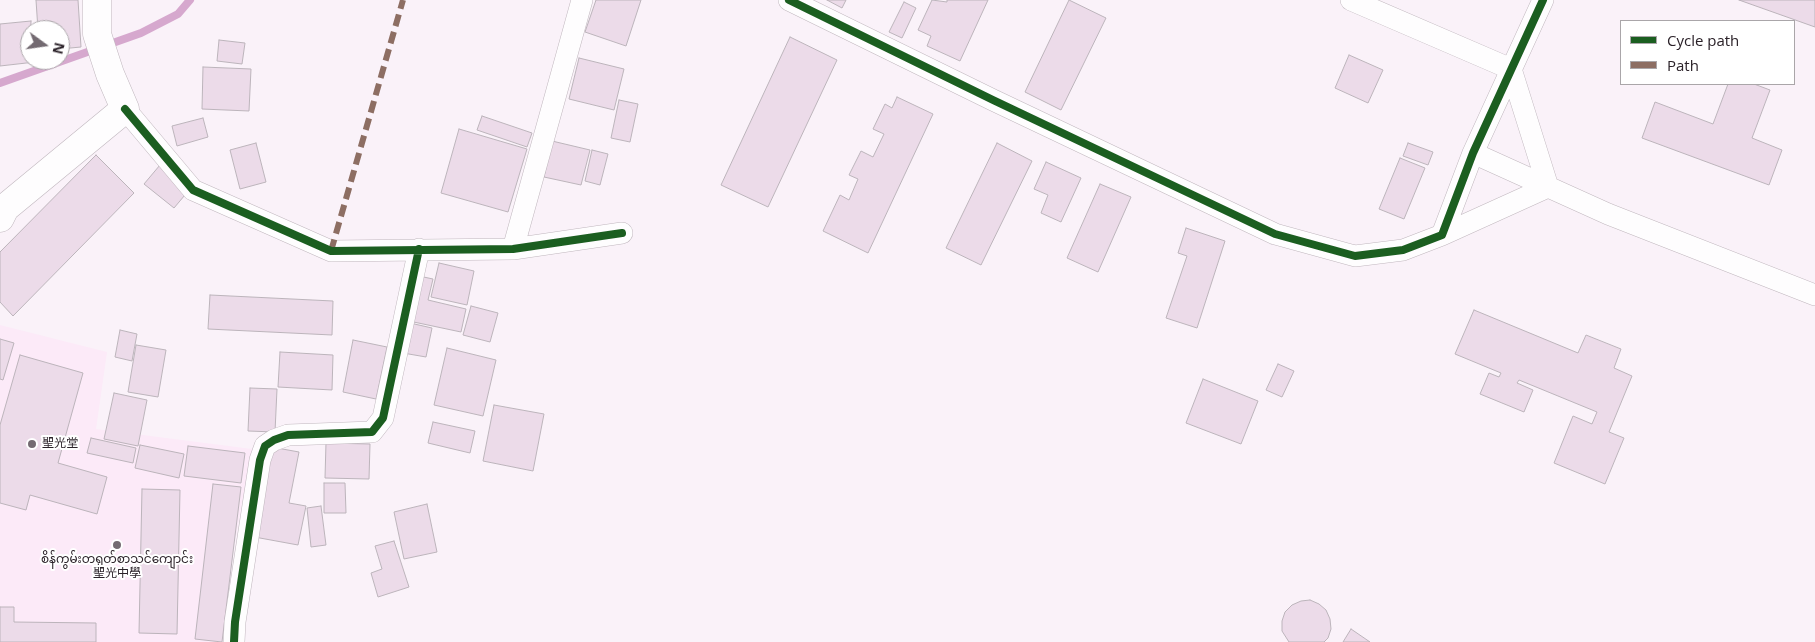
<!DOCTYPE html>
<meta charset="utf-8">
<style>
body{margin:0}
#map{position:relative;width:1815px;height:642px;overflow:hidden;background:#faf2f9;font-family:"Open Sans",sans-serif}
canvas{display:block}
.legend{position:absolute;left:1620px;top:20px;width:175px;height:65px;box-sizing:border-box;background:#fff;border:1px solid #aaa6a9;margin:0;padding:6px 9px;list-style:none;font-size:15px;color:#2a2128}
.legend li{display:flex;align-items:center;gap:10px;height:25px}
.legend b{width:25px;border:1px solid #aaa6a9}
.north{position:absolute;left:20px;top:20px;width:50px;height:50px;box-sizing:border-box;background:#fff;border:1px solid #aaa6a9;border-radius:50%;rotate:104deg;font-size:14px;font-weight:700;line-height:20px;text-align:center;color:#2a2128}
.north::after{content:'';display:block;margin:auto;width:18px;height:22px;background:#736a71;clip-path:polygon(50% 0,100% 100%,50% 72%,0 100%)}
</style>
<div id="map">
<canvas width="1815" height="642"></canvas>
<ul class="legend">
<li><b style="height:6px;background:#1b5e20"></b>Cycle path</li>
<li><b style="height:6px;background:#8d6e63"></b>Path</li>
</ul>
<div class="north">N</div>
</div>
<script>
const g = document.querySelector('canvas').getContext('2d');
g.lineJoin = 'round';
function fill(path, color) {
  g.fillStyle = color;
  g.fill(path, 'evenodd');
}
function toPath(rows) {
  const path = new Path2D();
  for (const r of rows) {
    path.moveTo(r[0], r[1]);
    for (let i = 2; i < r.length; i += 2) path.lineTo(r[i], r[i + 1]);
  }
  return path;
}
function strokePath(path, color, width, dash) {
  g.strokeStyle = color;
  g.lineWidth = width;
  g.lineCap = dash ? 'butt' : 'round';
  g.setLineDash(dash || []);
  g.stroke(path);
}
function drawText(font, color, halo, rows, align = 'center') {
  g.font = font + ' "Open Sans","Noto Sans SC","Noto Sans Myanmar",sans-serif';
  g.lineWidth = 4;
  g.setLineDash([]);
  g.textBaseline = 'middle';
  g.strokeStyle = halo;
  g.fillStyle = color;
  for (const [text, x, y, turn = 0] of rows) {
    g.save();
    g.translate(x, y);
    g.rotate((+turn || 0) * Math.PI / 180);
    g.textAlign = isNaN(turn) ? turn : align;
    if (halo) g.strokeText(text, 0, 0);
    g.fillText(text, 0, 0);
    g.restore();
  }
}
const built = toPath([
 [0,325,107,352,96,429,252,449,216,642,0,642]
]);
const stream = toPath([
 [0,83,141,33,178,14,190,0]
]);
const building = toPath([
 [36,0,78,0,81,47,60,49,60,30,38,30,36,0],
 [596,0,641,0,626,46,585,32,596,0],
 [827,0,846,0,842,8,827,0],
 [932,0,947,2,947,0,988,0,960,61,927,46,931,36,918,30,932,0],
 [1069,0,1106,18,1061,110,1025,92,1069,0],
 [1739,0,1815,0,1815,27,1739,0],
 [904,2,916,8,902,38,889,32,904,2],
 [31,21,30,60,35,60,35,62,0,66,0,24,31,21],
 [790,37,837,60,768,207,721,185,790,37],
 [219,40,245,43,242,64,217,61,219,40],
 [1349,55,1383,70,1368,103,1335,88,1349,55],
 [579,58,624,69,614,110,569,99,579,58],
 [203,67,251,69,249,111,202,109,203,67],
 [1728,84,1754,84,1770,90,1752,138,1782,150,1769,185,1642,138,1655,102,1713,124,1728,84],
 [897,97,933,114,868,253,823,231,840,195,849,200,858,179,849,175,861,151,873,157,884,134,873,129,885,104,892,108,897,97],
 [619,100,638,104,630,142,611,138,619,100],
 [482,116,532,133,527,147,477,130,482,116],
 [203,118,208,137,177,146,172,126,203,118],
 [459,129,527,149,508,212,441,193,459,129],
 [552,141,590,150,581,185,544,177,552,141],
 [256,143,266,182,240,189,230,150,256,143],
 [997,143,1032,161,981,265,946,248,997,143],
 [1408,143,1433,152,1428,165,1403,156,1408,143],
 [592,150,608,154,600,185,585,181,592,150],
 [96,155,134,193,13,316,0,302,0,252,96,155],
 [1400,158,1425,168,1404,219,1379,209,1400,158],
 [1046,162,1081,178,1061,222,1041,213,1048,195,1034,189,1046,162],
 [160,165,190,189,174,208,144,184,160,165],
 [1100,184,1131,197,1098,272,1067,258,1100,184],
 [1186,228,1225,241,1197,328,1166,318,1187,256,1178,253,1186,228],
 [439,263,474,271,467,305,431,297,439,263],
 [419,276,433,279,428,300,466,309,461,332,409,321,419,276],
 [210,295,333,301,332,335,208,329,210,295],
 [471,306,498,313,490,342,463,335,471,306],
 [1474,310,1578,353,1586,335,1621,349,1614,368,1632,376,1609,432,1624,438,1605,484,1554,463,1573,416,1592,424,1597,412,1519,380,1517,383,1533,390,1524,412,1480,394,1489,373,1499,377,1501,373,1455,354,1474,310],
 [410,323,432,328,426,357,403,353,410,323],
 [120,330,137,334,132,361,115,357,120,330],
 [0,339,14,343,3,380,0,379,0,339],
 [353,340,387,347,376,399,343,392,353,340],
 [136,345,166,350,158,397,128,392,136,345],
 [447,348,496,360,483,416,434,405,447,348],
 [280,352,333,355,332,390,278,387,280,352],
 [20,355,83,373,58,463,107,477,97,514,30,495,26,510,0,503,0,425,20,355],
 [1278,364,1294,371,1282,397,1266,390,1278,364],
 [1203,379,1258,401,1241,444,1186,423,1203,379],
 [250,388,277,389,275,432,248,431,250,388],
 [114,393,147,400,138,446,104,439,114,393],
 [494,405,544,414,533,471,483,461,494,405],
 [433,422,475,431,470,453,428,443,433,422],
 [91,438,136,448,133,463,87,453,91,438],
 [326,443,370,444,369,479,325,478,326,443],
 [140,445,184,454,179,478,135,468,140,445],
 [188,446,245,453,241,483,184,476,188,446],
 [266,446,299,452,289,503,306,506,298,545,249,536,266,446],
 [324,483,345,483,346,513,324,513,324,483],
 [213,484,241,487,222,642,195,639,213,484],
 [142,489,180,490,177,634,139,633,142,489],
 [427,504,437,552,404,559,394,512,427,504],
 [321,506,326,545,311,547,307,508,321,506],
 [394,541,409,587,378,597,371,573,382,569,375,546,394,541],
 [1310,600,1319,604,1326,610,1330,619,1331,629,1328,638,1324,642,1289,642,1282,631,1282,621,1285,612,1292,605,1301,601,1310,600],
 [0,607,14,607,14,622,96,623,96,642,0,642,0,607],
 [1351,629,1370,642,1343,642,1351,629]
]);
const street = toPath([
 [789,0,993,100,1275,234,1355,256,1403,250,1442,235,1473,153,1543,0],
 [1351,0,1511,69,1548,187,1442,235],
 [125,109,193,190,331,251,513,249,622,233],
 [1473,153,1608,214,1815,295],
 [513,249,582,0],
 [234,642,235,622,260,460,265,446,274,440,288,435,372,432,383,418,419,249]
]);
const secondary = toPath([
 [0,218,5,208,125,109,110,74,97,34,97,0]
]);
const quiet = toPath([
 [331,251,403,0]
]);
const cycleway = toPath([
 [789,0,993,100,1275,234,1355,256,1403,250,1442,235,1473,153,1543,0],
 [125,109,193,190,331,251,513,249,622,233],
 [234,642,235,622,260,460,265,446,274,440,288,435,372,432,383,418,419,249]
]);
const markers = [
 [32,444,5,"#736a71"],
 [117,545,5,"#736a71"]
];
const poiNames = [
 ["聖光堂",42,444],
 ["စိန်ကွမ်းတရုတ်စာသင်ကျောင်း",117,560,"center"],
 ["聖光中學",117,574,"center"]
];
fill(built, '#fceaf8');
strokePath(stream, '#d6a8ce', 8);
fill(building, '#ecdbe9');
strokePath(building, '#bcb4bb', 1);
strokePath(street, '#c0b7be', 22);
strokePath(secondary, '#c0b7be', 29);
strokePath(street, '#fefdfe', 21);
strokePath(secondary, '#fefdfe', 28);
strokePath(quiet, '#8d6e63', 6, [12, 6]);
strokePath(cycleway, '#1b5e20', 8);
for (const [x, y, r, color] of markers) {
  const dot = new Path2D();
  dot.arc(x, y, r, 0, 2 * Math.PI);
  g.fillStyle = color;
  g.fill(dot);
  strokePath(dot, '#fff', 2);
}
drawText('12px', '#2a2128', '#fff', poiNames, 'left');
</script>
